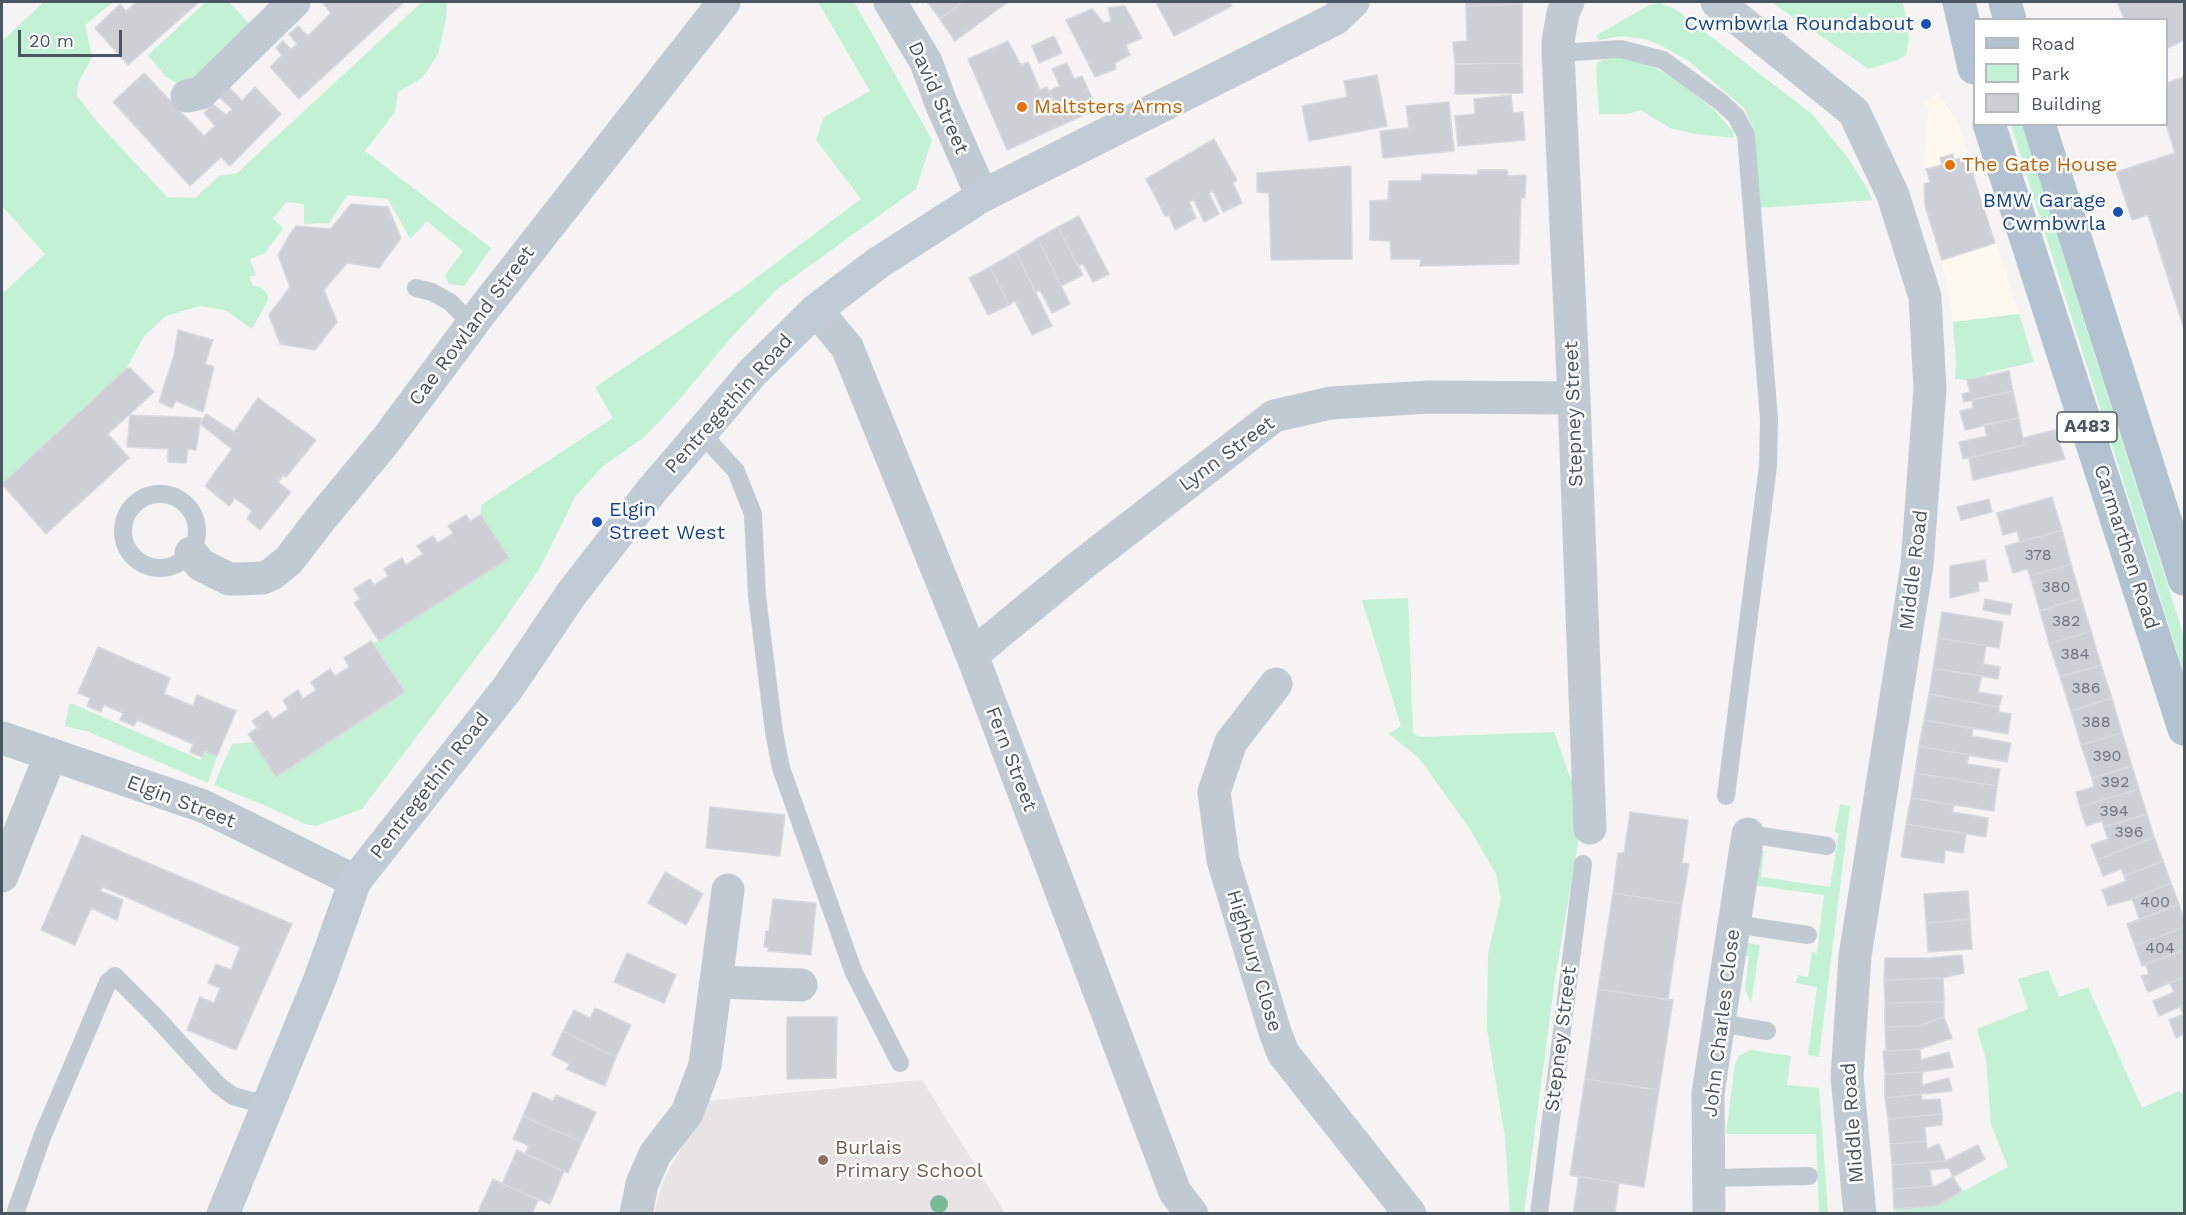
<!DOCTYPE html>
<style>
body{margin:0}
#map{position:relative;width:2186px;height:1215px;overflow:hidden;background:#f5f3f3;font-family:"Work Sans",sans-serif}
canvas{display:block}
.frame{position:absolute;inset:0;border:3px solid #4a5661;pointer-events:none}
.legend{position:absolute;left:1973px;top:18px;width:195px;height:108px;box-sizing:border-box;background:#fff;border:2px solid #b7bbc0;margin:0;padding:8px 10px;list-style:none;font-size:18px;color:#4a5661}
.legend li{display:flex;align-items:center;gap:12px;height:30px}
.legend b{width:30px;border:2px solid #b7bbc0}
.scale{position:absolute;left:18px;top:30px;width:104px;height:27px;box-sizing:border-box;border:3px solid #4a5661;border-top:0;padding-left:8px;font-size:18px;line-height:21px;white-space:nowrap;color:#4a5661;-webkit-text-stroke:4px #fff;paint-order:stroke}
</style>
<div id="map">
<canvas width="2186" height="1215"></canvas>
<div class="frame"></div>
<ul class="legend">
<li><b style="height:8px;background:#b3c2d1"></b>Road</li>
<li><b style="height:16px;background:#c3f1d5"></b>Park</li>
<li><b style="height:16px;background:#cdcfd5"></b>Building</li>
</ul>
<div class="scale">20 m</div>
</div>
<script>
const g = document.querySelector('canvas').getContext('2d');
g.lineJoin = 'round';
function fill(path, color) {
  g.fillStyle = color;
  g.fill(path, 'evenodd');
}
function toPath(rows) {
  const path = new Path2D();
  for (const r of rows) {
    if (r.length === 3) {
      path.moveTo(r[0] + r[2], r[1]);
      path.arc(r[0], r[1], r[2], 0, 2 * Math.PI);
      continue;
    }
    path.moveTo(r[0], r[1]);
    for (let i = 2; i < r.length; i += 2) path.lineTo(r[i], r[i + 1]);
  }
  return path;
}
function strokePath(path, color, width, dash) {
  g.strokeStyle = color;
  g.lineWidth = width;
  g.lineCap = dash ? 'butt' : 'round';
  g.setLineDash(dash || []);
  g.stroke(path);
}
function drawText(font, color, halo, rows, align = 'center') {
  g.font = font + ' "Work Sans",sans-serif';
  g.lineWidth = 5;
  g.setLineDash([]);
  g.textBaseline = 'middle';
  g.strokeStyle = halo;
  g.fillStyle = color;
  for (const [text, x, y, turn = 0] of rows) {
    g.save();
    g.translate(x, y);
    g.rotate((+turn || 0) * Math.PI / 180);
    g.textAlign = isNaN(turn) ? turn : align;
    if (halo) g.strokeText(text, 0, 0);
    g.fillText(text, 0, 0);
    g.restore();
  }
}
const commercial = toPath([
 [1939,94,1958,123,2019,314,1953,322,1942,260,1925,206,1930,182,1923,162,1929,108,1924,103]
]);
const education = toPath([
 [922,1080,1005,1213,653,1214,665,1177,685,1142,705,1101]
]);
const green = toPath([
 [44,2,113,2,85,25,92,57,78,83,77,96,98,123,167,197,195,198,219,176,237,173,422,2,447,2,446,19,438,54,422,78,398,92,395,112,365,151,491,248,464,286,449,284,445,275,463,251,427,221,410,239,388,199,347,195,329,223,304,224,304,204,286,202,273,219,283,228,265,253,250,259,256,275,249,277,253,286,260,287,267,293,268,300,252,329,225,310,200,306,166,316,144,336,126,369,2,484,2,294,45,254,2,206,2,41],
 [206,2,229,2,254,29,204,79,179,85,165,76,148,55],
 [818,2,854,2,932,140,916,189,776,290,729,340,673,407,643,438,603,466,575,497,540,568,500,626,362,809,316,826,303,823,271,808,214,785,232,744,253,742,277,777,405,693,373,644,508,558,481,515,481,505,613,418,595,387,740,290,861,199,816,140,824,117,870,91],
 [1771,2,1903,2,1909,39,1906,55,1897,60,1869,69],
 [1659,3,1675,9,1812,114,1848,158,1868,190,1872,200,1759,208,1754,130,1744,108,1690,62,1662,46,1645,39,1621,36,1600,40,1597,38,1597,35,1649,5],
 [1623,57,1640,60,1674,78,1714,110,1733,131,1734,138,1695,134,1670,128,1641,110,1627,114,1599,114,1596,67,1598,62,1603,60],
 [2011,125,2022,125,2184,637,2184,674],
 [2019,314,2034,362,1986,373,1985,376,1967,380,1955,379,1956,362,1953,322],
 [1408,598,1413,733,1420,737,1554,732,1583,813,1555,979,1524,1213,1510,1213,1505,1137,1487,1029,1488,954,1501,899,1496,874,1468,826,1418,757,1389,734,1401,726,1362,600],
 [69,704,73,704,201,760,204,751,217,756,208,783,89,732,65,726],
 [1840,804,1850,806,1819,1057,1808,1055,1817,987,1796,983,1798,975,1808,977,1812,952,1817,953,1824,895,1752,885,1761,850,1764,851,1761,877,1830,887,1839,833,1835,832],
 [1747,943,1760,945,1751,1003,1745,990,1749,956,1743,955],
 [2048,970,2059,997,2088,987,2142,1108,2179,1091,2184,1095,2184,1213,1894,1214,1894,1209,1936,1206,2008,1167,1991,1124,1986,1059,1977,1029,2028,1009,2018,979],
 [1750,1050,1791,1056,1787,1085,1819,1088,1828,1213,1819,1213,1816,1134,1726,1134,1735,1064,1739,1056]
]);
const building = toPath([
 [137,2,199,2,128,65,95,28,120,4,126,11,137,2],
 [322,2,404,2,299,99,270,67,282,55,276,48,283,41,291,49,297,44,289,34,298,26,308,36,331,13,322,2],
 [927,2,962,2,940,19,927,2],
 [962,2,1008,2,955,41,940,19,962,2],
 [1156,2,1229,2,1232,6,1174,36,1156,2],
 [1466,2,1522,2,1522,4,1466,6,1466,2],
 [2117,2,2184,2,2184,40,2166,49,2166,20,2125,20,2117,2],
 [1522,4,1522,63,1455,64,1453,42,1467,41,1466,6,1522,4],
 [1125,6,1142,38,1126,45,1130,55,1115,63,1116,69,1095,77,1066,20,1092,9,1104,23,1111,21,1108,8,1125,6],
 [1054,36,1062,53,1039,63,1032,46,1054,36],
 [1008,41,1021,65,1028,62,1040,90,1047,87,1064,124,1007,150,968,59,1008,41],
 [1067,63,1074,79,1082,76,1097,109,1064,124,1049,91,1060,86,1052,69,1067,63],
 [1522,63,1523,93,1455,94,1455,64,1522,63],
 [144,73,204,136,215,126,204,113,213,104,226,115,232,109,219,97,229,87,242,101,255,87,281,114,230,166,221,157,190,186,113,102,144,73],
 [1377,75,1387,126,1309,141,1302,106,1347,97,1344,81,1377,75],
 [2184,77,2184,329,2148,215,2132,220,2116,172,2175,153,2166,124,2166,83,2184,77],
 [1511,95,1513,113,1523,112,1525,140,1458,146,1455,116,1475,114,1474,99,1511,95],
 [1449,102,1454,151,1383,158,1380,131,1409,128,1406,106,1449,102],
 [1214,139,1237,180,1233,183,1242,203,1223,212,1213,191,1209,193,1219,214,1204,222,1194,200,1189,202,1196,218,1175,230,1169,215,1165,216,1146,179,1214,139],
 [1953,154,1954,160,1967,156,1995,243,1942,260,1925,206,1924,184,1930,182,1926,169,1942,165,1940,158,1953,154],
 [1351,166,1352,259,1271,260,1269,193,1257,192,1257,173,1351,166],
 [1478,170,1507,170,1508,176,1526,175,1525,198,1521,197,1519,264,1420,266,1421,259,1391,259,1390,241,1370,240,1370,201,1388,200,1389,181,1421,181,1422,174,1477,175,1478,170],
 [351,204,388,207,401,238,379,268,347,263,324,290,337,322,315,350,280,344,269,315,290,287,278,255,292,231,296,226,331,229,351,204],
 [1079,216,1109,274,1093,282,1083,264,1078,266,1058,227,1079,216],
 [1058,227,1083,275,1061,286,1038,238,1058,227],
 [1038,238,1070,304,1052,313,1040,290,1035,292,1016,252,1038,238],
 [1016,252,1052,326,1032,335,1015,301,1009,305,990,267,1016,252],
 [990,267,1009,305,988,315,969,278,990,267],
 [178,330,213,340,205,364,214,367,203,412,176,401,172,408,159,402,174,355,178,330],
 [130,368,154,392,108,434,129,458,46,534,2,484,126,369,130,368],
 [2009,371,2013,391,1964,402,1962,394,1970,392,1967,380,2009,371],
 [2013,391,2019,418,1965,430,1960,411,1973,408,1972,400,2013,391],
 [258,398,316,440,286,477,284,474,278,482,291,492,260,530,247,519,252,511,235,498,229,506,205,486,232,449,200,424,206,414,234,432,258,398],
 [130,415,201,418,196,450,188,449,186,463,168,462,168,449,127,447,130,415],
 [2019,418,2024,445,1963,459,1959,442,1987,436,1984,425,2019,418],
 [2055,430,2065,459,1973,480,1969,458,2024,445,2023,438,2055,430],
 [2052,497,2062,530,2020,542,2017,531,2003,535,1997,513,2052,497],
 [1989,499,1992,512,1961,520,1957,507,1989,499],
 [466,515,470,521,481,515,509,558,379,641,354,603,360,599,354,589,370,579,374,585,388,576,384,569,402,558,406,565,423,554,417,546,433,536,438,543,453,533,448,526,466,515],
 [2062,530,2071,564,2030,576,2027,569,2013,573,2005,546,2062,530],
 [1985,560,1988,581,1978,582,1979,591,1950,598,1950,566,1985,560],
 [2071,564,2081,598,2040,611,2030,576,2071,564],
 [2081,598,2091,631,2049,644,2040,611,2081,598],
 [1985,599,2012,604,2010,615,1983,610,1985,599],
 [1942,612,2003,622,1999,648,1938,638,1942,612],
 [2091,631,2101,665,2060,677,2049,644,2091,631],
 [1938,638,1986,646,1983,664,2000,667,1998,679,1933,668,1938,638],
 [371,641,405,692,276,777,248,734,257,728,252,721,267,711,273,719,288,709,283,700,298,690,303,699,316,690,311,682,330,669,335,676,349,667,344,658,371,641],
 [98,647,170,678,164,694,193,706,197,695,236,711,217,756,204,751,202,757,190,752,193,744,137,720,134,726,120,720,123,713,104,705,101,712,87,706,90,698,78,693,98,647],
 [2101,665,2112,698,2071,711,2060,677,2101,665],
 [1933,668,1982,676,1978,692,2002,696,1999,707,1929,694,1933,668],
 [1929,694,1999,707,1999,712,2011,714,2008,734,1924,720,1929,694],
 [2112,698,2122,733,2081,745,2071,711,2112,698],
 [1924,720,1973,729,1972,736,2011,743,2007,762,1919,746,1924,720],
 [2122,733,2132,766,2092,778,2081,745,2122,733],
 [1919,746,1969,755,1967,764,2000,769,1997,786,1915,773,1919,746],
 [2132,766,2139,789,2080,807,2076,792,2094,787,2092,778,2132,766],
 [1915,773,1997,786,1994,811,1911,798,1915,773],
 [2139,789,2147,814,2104,827,2102,821,2086,826,2080,807,2139,789],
 [1911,798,1954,805,1952,812,1988,818,1986,837,1906,824,1911,798],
 [710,807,785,815,780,856,706,848,710,807],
 [1630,812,1688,820,1682,863,1689,864,1682,904,1613,893,1618,853,1624,853,1630,812],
 [2147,814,2154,837,2097,860,2091,845,2108,839,2104,827,2147,814],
 [1906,824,1966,834,1963,853,1945,850,1944,863,1901,857,1906,824],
 [82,835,292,924,236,1050,187,1030,200,997,214,1003,220,988,208,983,216,964,231,970,240,947,103,887,100,891,123,900,117,920,91,908,75,945,41,930,82,835],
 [2154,837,2163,861,2124,876,2121,869,2103,876,2097,860,2154,837],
 [2163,861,2171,883,2132,899,2108,906,2102,890,2126,881,2124,876,2163,861],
 [665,872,703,894,686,925,648,903,665,872],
 [2171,883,2179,904,2140,920,2132,899,2171,883],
 [1968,891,1970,919,1926,923,1924,894,1968,891],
 [1613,893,1682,904,1668,1000,1598,989,1613,893],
 [773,899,816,903,811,955,768,951,769,947,764,947,766,931,769,931,773,899],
 [2179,904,2184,921,2184,927,2135,946,2127,924,2179,904],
 [1970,919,1972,949,1928,952,1926,923,1970,919],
 [2184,927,2184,950,2142,966,2135,946,2184,927],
 [2184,950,2184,977,2148,992,2141,976,2149,974,2145,964,2184,950],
 [627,953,676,975,664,1003,614,982,627,953],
 [1962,955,1964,973,1943,978,1884,980,1885,958,1929,958,1962,955],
 [2184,977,2184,1005,2159,1016,2153,1001,2174,992,2170,983,2184,977],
 [1943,978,1944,1002,1885,1003,1884,980,1943,978],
 [1598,989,1673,1000,1659,1090,1585,1079,1598,989],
 [1944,1002,1944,1017,1919,1026,1885,1027,1885,1003,1944,1002],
 [2184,1005,2184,1034,2176,1038,2169,1020,2183,1014,2180,1007,2184,1005],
 [595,1008,631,1025,616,1057,563,1031,574,1010,590,1018,595,1008],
 [787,1017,837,1017,836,1078,787,1079,787,1017],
 [1944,1017,1952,1038,1920,1049,1886,1051,1885,1027,1919,1026,1944,1017],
 [563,1031,616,1057,605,1086,566,1069,570,1064,552,1055,563,1031],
 [1920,1049,1921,1060,1949,1052,1953,1067,1922,1072,1885,1074,1883,1051,1920,1049],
 [1922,1072,1922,1085,1949,1078,1952,1091,1885,1098,1885,1074,1922,1072],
 [1585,1079,1659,1090,1644,1187,1570,1175,1585,1079],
 [533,1092,553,1101,556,1095,596,1112,582,1142,523,1116,533,1092],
 [1921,1094,1922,1100,1940,1099,1942,1114,1888,1119,1885,1098,1921,1094],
 [1942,1114,1942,1125,1925,1127,1926,1141,1890,1144,1888,1119,1942,1114],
 [523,1116,582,1142,568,1173,525,1154,529,1146,513,1139,523,1116],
 [1926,1141,1927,1149,1939,1144,1946,1161,1892,1165,1890,1144,1926,1141],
 [1978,1145,1985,1159,1953,1177,1949,1168,1930,1170,1932,1186,1893,1189,1892,1165,1946,1161,1978,1145],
 [517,1150,564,1171,550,1204,502,1184,517,1150],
 [1579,1176,1619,1183,1615,1214,1573,1214,1579,1176],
 [1953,1177,1962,1191,1936,1206,1894,1209,1893,1189,1936,1186,1953,1177],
 [493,1179,538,1200,532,1214,477,1214,493,1179]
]);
const lane = toPath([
 [1558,53,1621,49,1663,60,1722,103,1736,116,1746,135,1769,419,1768,466,1726,796],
 [416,288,432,292,450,302,472,324],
 [701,433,736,471,753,514,757,596,774,732,781,768,854,973,900,1063],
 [160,531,37],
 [1748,834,1827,846],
 [1734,924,1808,935],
 [1719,1023,1767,1031],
 [1708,1178,1809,1176],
 [15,1214,42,1137,108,982,115,976,154,1015,218,1085,233,1096,251,1101,268,1101],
 [1539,1214,1583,864]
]);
const street = toPath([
 [890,2,926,62,941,103,982,196],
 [1568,2,1563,13,1558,42,1558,53,1574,398,1590,828],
 [1717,2,1854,112,1893,195,1925,297,1930,389,1917,565,1855,956,1847,1077,1860,1214],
 [187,96,201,93,294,2],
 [816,310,847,347,972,655,1175,1192,1192,1214],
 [191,553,201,565,229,579,238,579,263,578,272,574,289,560,319,521,386,440,482,311,724,2],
 [972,655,1079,567,1274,416,1331,403,1429,397,1574,398],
 [1276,684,1231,742,1214,792,1223,860,1275,1032,1283,1053,1410,1214],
 [2,738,203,806,355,881],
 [2,876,51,754],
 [717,982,801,985],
 [636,1214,642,1184,655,1154,687,1113,705,1065,728,890],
 [1709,1214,1708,1093,1748,834]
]);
const secondary = toPath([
 [223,1214,320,979,355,881,507,689,572,593,653,489,752,373,816,310,878,263,982,196,1335,19,1353,2]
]);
const primary = toPath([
 [1959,2,1974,68],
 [2005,2,2010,20],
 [1989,124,2184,729],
 [2039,124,2184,579]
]);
const trees = [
 [939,1204]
];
const markers = [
 [1926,24,6,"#1a4fb4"],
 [1022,107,6,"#e8710a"],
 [1950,165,6,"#e8710a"],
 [2118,212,6,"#1a4fb4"],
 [597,522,6,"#1a4fb4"],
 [823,1160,6,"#8d6e63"]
];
const numberNames = [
 ["378",2038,555],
 ["380",2056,587],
 ["382",2066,621],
 ["384",2075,654],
 ["386",2086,688],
 ["388",2096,722],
 ["390",2107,756],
 ["392",2115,782],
 ["394",2114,811],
 ["396",2129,832],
 ["400",2155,902],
 ["404",2160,948]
];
const shields = [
 [2087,427,60]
];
const shieldNames = [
 ["A483",2087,427]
];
const transitNames = [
 ["Cwmbwrla Roundabout",1914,24],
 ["BMW Garage",2106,201],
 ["Cwmbwrla",2106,224],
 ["Elgin",609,510,"left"],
 ["Street West",609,533,"left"]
];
const streetNames = [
 ["David Street",938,98,66],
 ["Cae Rowland Street",472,326,-53],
 ["Pentregethin Road",729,404,-48],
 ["Stepney Street",1574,414,-92],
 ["Lynn Street",1227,454,-36],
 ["Carmarthen Road",2126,547,72],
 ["Middle Road",1914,570,-83],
 ["Fern Street",1011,759,69],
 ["Pentregethin Road",430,786,-52],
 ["Elgin Street",181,802,21],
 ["Highbury Close",1254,961,73],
 ["John Charles Close",1722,1023,-83],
 ["Stepney Street",1561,1039,-83],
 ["Middle Road",1853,1123,-94]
];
const foodNames = [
 ["Maltsters Arms",1034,107],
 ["The Gate House",1962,165]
];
const educationNames = [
 ["Burlais",835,1148],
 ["Primary School",835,1171]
];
fill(commercial, '#fdf9ef');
fill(education, '#e6e4e5');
fill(green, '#c3f1d5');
fill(building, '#cdcfd5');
strokePath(building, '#d7d9de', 1.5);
strokePath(lane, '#c1cad2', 18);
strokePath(street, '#c1cad2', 33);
strokePath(secondary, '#c1cbd6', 33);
strokePath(primary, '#b3c2d1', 33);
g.fillStyle = '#7bb799';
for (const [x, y] of trees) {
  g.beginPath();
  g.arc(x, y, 9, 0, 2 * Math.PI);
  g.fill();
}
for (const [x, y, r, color] of markers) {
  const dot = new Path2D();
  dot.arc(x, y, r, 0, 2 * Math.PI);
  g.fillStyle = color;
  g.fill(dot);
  strokePath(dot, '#fff', 2);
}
drawText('16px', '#6b747e', null, numberNames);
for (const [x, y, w] of shields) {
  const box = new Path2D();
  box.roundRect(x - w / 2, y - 15, w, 30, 4.5);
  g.fillStyle = '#fff';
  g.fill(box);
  strokePath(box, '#4a5661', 1.5);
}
drawText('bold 18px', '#4a5661', null, shieldNames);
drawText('20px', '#164399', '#fff', transitNames, 'right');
drawText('20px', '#4a5661', '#fff', streetNames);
drawText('20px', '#c56008', '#fff', foodNames, 'left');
drawText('20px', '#785e54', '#fff', educationNames, 'left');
</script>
